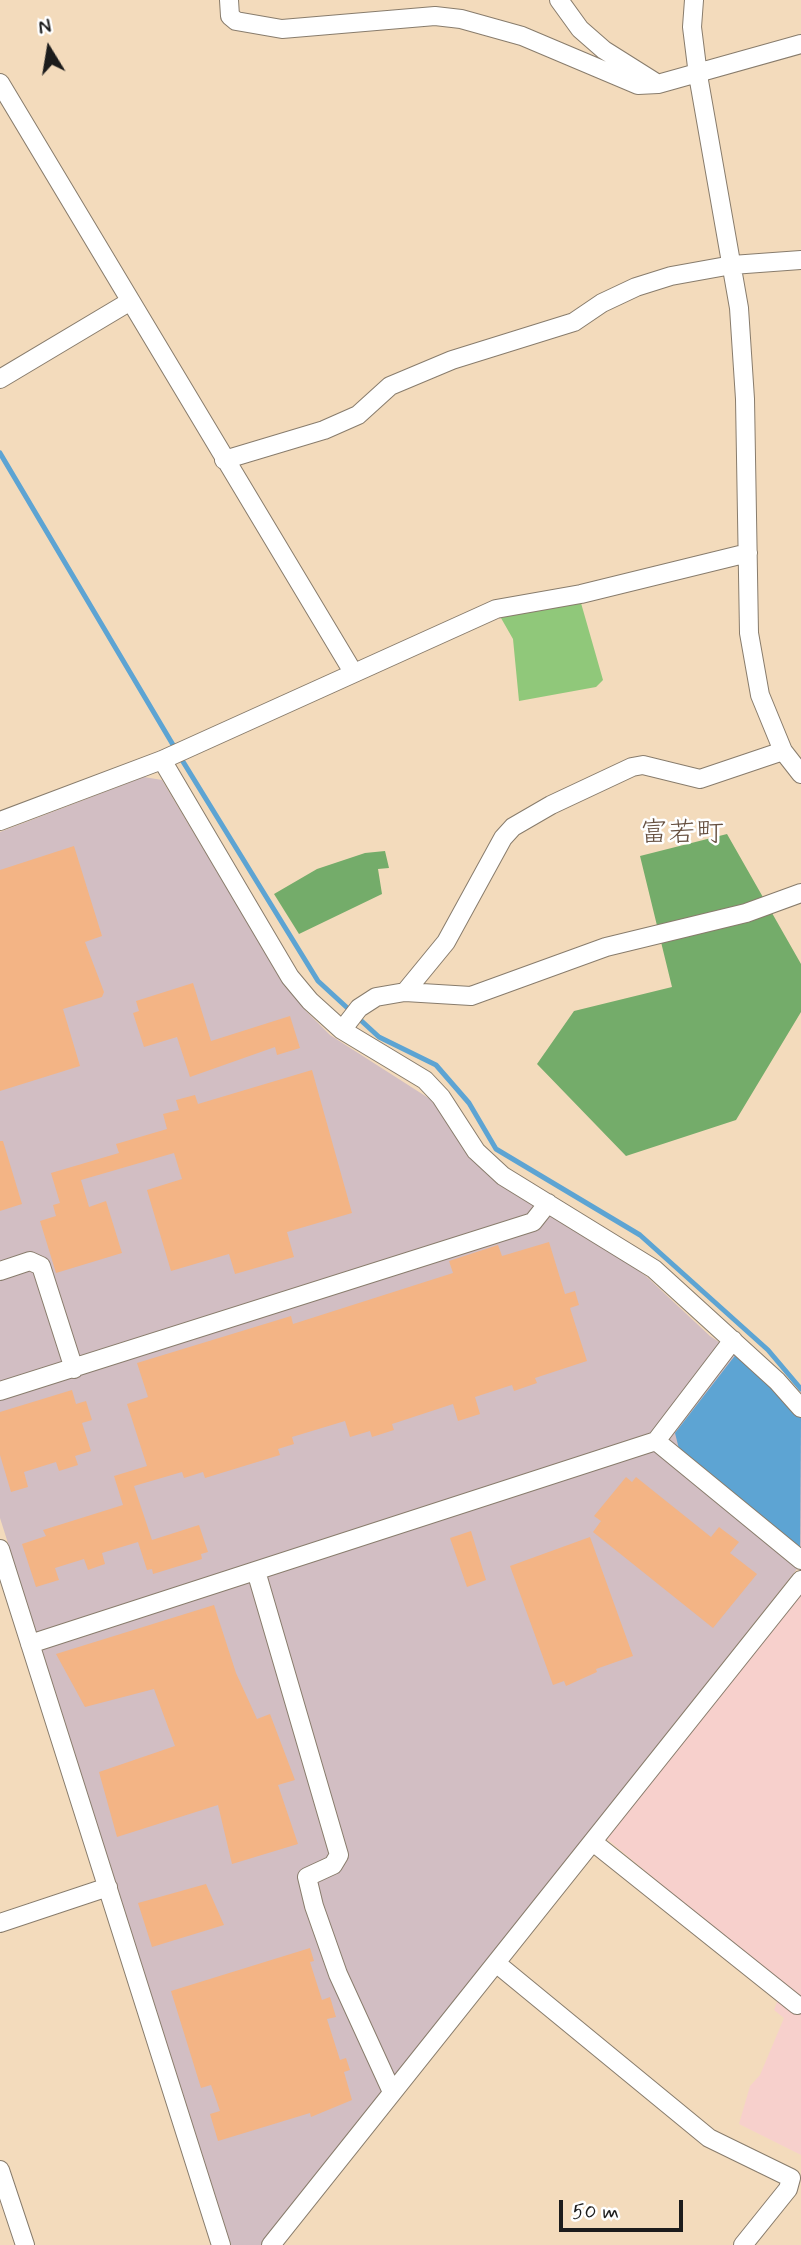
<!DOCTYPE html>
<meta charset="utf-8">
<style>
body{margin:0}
#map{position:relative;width:801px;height:2245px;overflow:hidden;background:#f3dbbc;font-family:Mynerve,sans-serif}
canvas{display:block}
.north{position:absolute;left:14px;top:14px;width:70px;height:70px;-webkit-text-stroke:5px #fff;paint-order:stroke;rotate:349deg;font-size:19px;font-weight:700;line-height:28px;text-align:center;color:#1c1c1c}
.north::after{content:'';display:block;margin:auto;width:24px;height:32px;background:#1c1c1c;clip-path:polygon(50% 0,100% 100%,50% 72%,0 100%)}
.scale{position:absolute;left:559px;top:2200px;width:124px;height:32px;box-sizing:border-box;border:4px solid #1c1c1c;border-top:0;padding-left:9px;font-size:21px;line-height:24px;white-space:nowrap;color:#1c1c1c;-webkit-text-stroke:5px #fff;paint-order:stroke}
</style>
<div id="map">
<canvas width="801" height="2245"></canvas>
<div class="north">N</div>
<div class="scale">50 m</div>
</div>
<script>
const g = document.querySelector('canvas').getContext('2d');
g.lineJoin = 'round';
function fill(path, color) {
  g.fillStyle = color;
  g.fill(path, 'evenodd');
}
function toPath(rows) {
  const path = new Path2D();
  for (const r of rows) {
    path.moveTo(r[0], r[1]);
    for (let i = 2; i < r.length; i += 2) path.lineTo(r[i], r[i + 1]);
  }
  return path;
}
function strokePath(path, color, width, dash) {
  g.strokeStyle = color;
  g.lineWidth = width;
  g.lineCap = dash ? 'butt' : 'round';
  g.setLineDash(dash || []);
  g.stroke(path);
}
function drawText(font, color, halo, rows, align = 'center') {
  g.font = font + ' Mynerve,"Klee One",sans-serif';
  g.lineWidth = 5;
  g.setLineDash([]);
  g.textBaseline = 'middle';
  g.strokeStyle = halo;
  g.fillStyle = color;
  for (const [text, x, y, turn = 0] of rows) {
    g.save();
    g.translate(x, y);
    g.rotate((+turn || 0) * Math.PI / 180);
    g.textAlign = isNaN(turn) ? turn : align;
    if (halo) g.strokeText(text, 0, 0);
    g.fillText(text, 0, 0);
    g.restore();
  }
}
const built = toPath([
 [801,1592,801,2155,739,2124,750,2086,760,2075,784,2018,774,2010,783,1986,607,1839]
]);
const industrial = toPath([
 [144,777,162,780,275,969,306,1011,330,1035,430,1099,495,1181,616,1254,647,1277,710,1336,737,1354,801,1417,801,1564,261,2245,231,2245,0,1518,0,832]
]);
const green = toPath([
 [581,603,603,680,596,687,519,701,513,639,501,618,533,609]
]);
const forest = toPath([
 [727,834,801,964,801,1012,736,1120,626,1156,537,1064,574,1011,672,987,640,856],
 [385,851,389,868,378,869,382,894,299,934,274,894,317,869,365,853]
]);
const water = toPath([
 [737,1353,801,1417,800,1547,679,1449,675,1433]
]);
const stream = toPath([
 [0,453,182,760,318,981,379,1037,436,1065,469,1103,496,1149,640,1235,768,1350,801,1389]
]);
const building = toPath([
 [74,846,102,936,85,942,104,992,102,997,63,1009,80,1066,0,1091,0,870],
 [193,983,211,1041,290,1016,300,1048,277,1055,275,1047,190,1077,177,1037,144,1047,133,1013,139,1011,136,1001],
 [312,1070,352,1213,287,1232,294,1257,235,1274,229,1254,171,1271,147,1190,182,1179,174,1153,81,1180,89,1207,106,1201,122,1253,56,1273,40,1221,56,1216,53,1205,60,1203,51,1173,119,1153,116,1144,167,1129,163,1114,179,1110,176,1100,195,1095,198,1104],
 [0,1141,3,1141,22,1204,0,1211],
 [549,1242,565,1294,575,1291,579,1305,570,1308,587,1361,535,1378,537,1383,514,1391,512,1385,475,1397,480,1414,458,1421,453,1404,392,1424,394,1430,372,1437,370,1431,350,1437,345,1421,292,1437,294,1444,278,1449,280,1455,205,1478,203,1472,184,1478,182,1472,134,1486,152,1540,199,1525,208,1552,201,1554,202,1559,153,1574,152,1569,147,1570,138,1542,102,1553,105,1564,88,1570,84,1559,55,1568,59,1580,36,1587,22,1544,46,1536,43,1530,123,1505,114,1476,147,1466,127,1404,148,1397,137,1363,291,1316,293,1324,453,1273,449,1261,498,1245,502,1256],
 [72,1390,76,1404,86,1401,92,1420,82,1423,91,1451,75,1456,78,1465,59,1471,56,1462,24,1472,28,1487,11,1492,0,1455,0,1412],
 [626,1477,632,1482,636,1477,711,1537,719,1527,739,1542,730,1553,757,1574,713,1628,593,1532,601,1521,594,1516],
 [471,1531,486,1580,467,1587,450,1538],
 [590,1537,633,1656,596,1669,597,1672,566,1686,564,1681,553,1685,510,1566],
 [214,1605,236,1673,257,1719,270,1714,295,1780,278,1785,298,1844,232,1864,218,1805,117,1837,99,1772,175,1746,154,1689,85,1707,56,1654],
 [206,1884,224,1925,152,1947,138,1903],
 [310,1948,314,1961,310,1962,322,2000,330,1997,336,2017,327,2019,340,2060,346,2058,350,2070,344,2072,352,2100,311,2117,310,2113,218,2141,210,2114,220,2111,211,2085,201,2088,171,1991]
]);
const minor = toPath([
 [229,0,230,16,236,21,282,29,435,16,461,19,522,36,638,85,658,84],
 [559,0,580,29,604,50,658,84,801,44],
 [694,0,692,27,698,75,739,308,745,399,749,633,760,695,783,751,801,774],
 [0,83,353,672],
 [0,379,129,302],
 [224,460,324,430,358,415,390,386,452,360,574,322,602,303,636,287,671,276,732,265,801,260],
 [162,760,290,977,310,1001,342,1030,425,1080,441,1097,476,1151,503,1176,654,1269,777,1381,801,1408],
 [0,821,162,760,496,609,581,594,748,553],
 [405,992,446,942,503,838,513,827,551,805,632,767,643,765,700,779,783,751],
 [342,1030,359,1008,376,997,405,992,471,996,606,947,746,913,801,893],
 [0,1271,30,1261,41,1266,74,1369],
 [0,1391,533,1222,548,1203],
 [656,1441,801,1560],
 [0,1549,221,2245],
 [256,1571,339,1855,333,1865,307,1877,314,1906,338,1974,392,2092],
 [30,1644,656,1441,733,1340],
 [593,1842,797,2005],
 [0,1923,108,1887],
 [496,1963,709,2138,791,2178,788,2189,743,2245],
 [0,2170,25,2245],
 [271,2245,801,1580]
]);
const quarterNames = [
 ["富若町",682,835]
];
fill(built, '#f7d0cc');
fill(industrial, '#d2bec3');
fill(green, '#90c87a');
fill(forest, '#74ac6a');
fill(water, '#5da4d3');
strokePath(stream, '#5da4d3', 5);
fill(building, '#f3b485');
strokePath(minor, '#887c6c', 20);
strokePath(minor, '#fff', 18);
drawText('28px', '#675141', '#fff', quarterNames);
</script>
